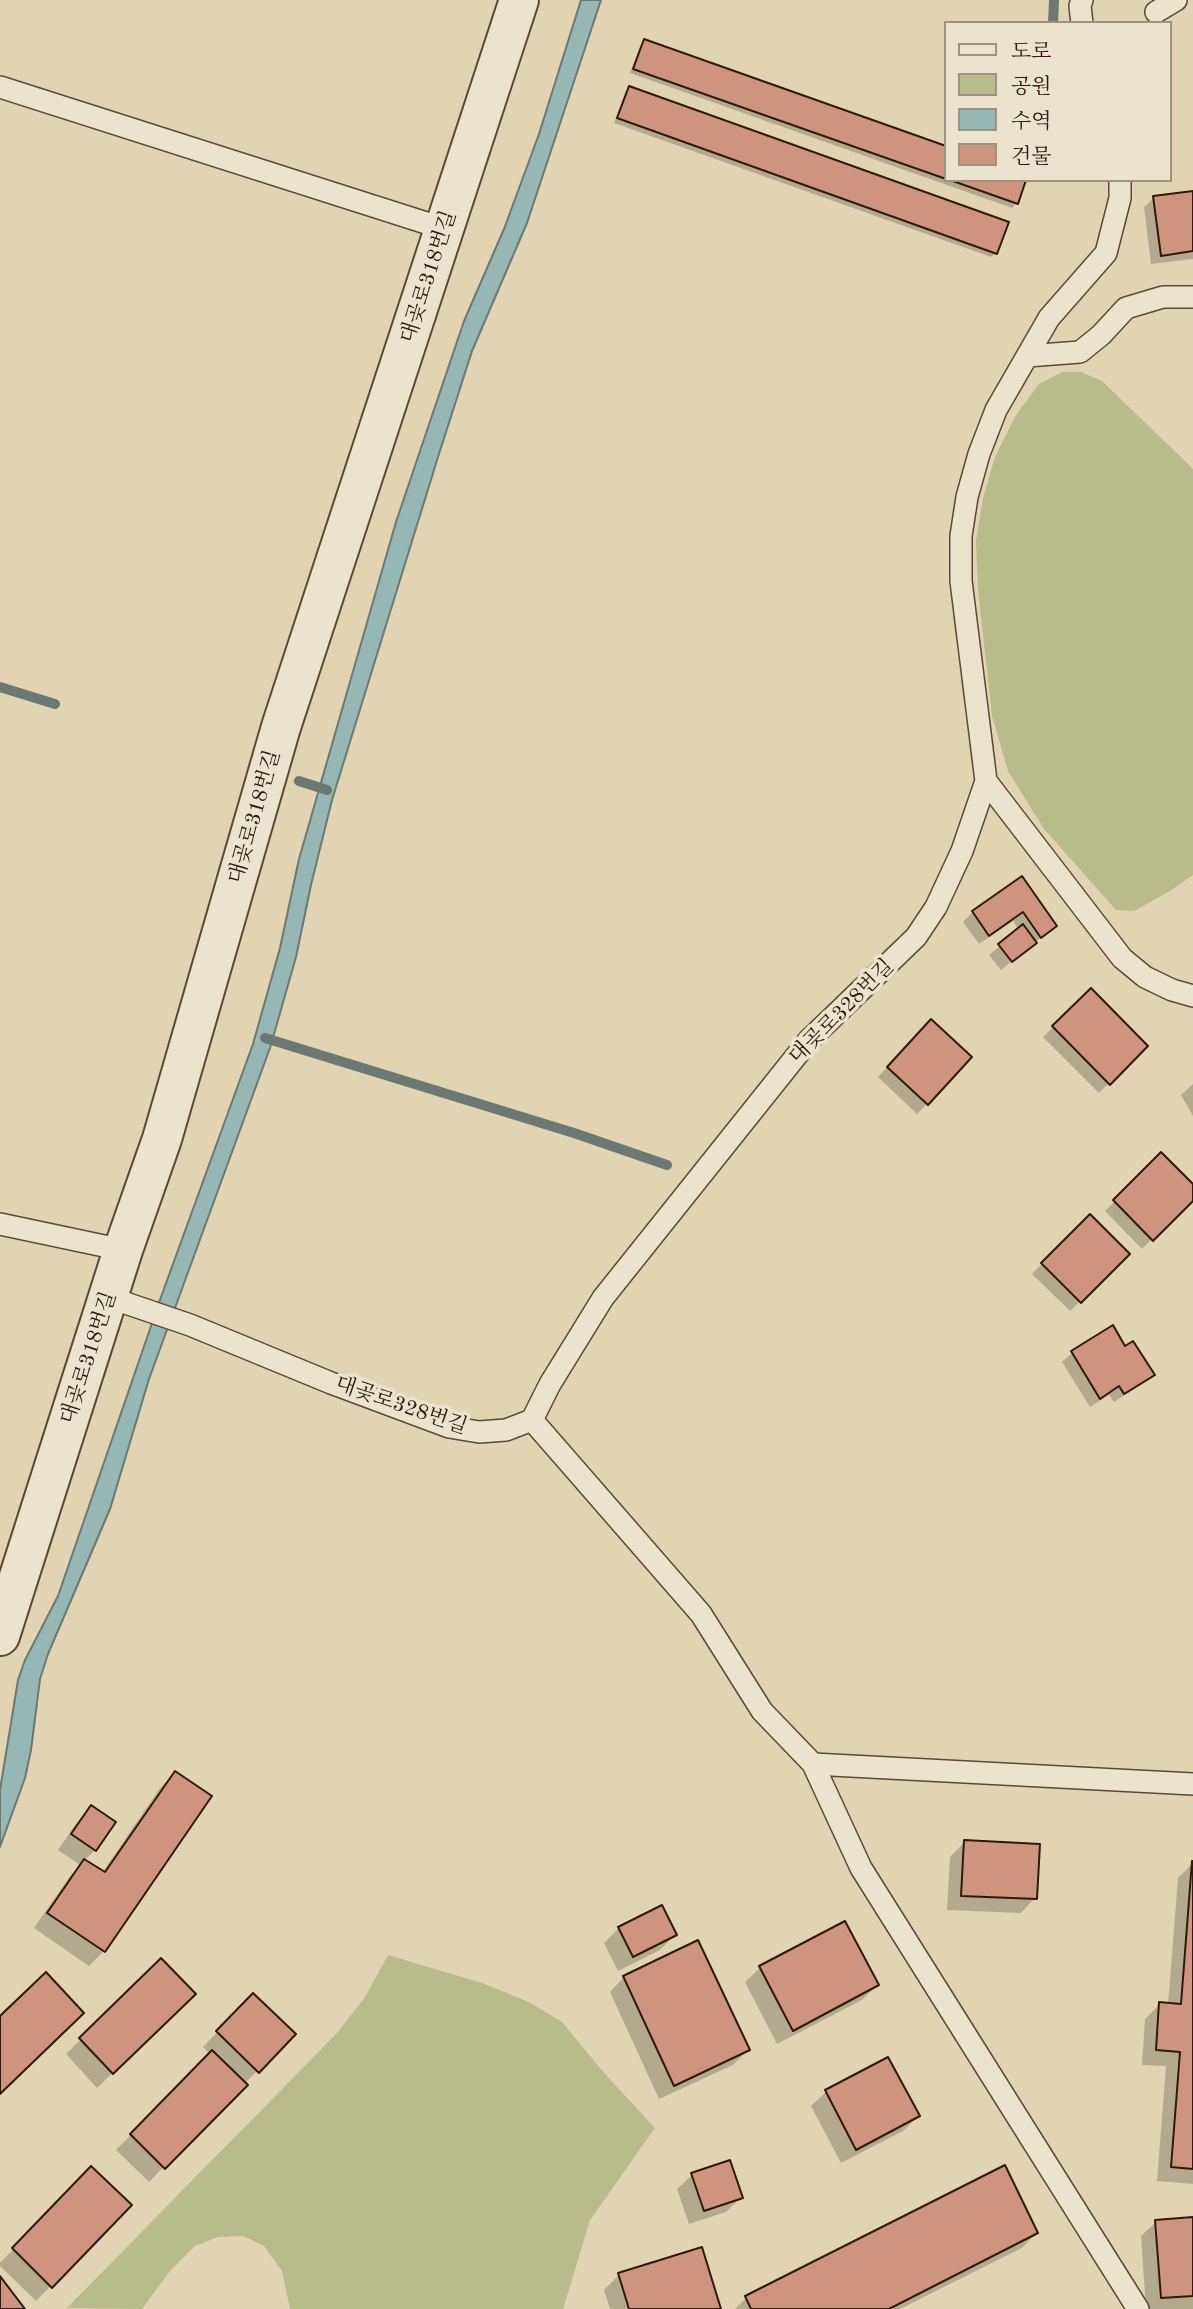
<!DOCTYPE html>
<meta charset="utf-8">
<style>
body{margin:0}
#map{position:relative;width:1193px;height:2309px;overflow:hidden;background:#e2d4b3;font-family:"Old Standard TT","Noto Serif KR",serif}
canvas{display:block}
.legend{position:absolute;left:944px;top:21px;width:228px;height:161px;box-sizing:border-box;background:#ece3ce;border:2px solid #a09281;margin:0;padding:9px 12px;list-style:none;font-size:21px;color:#2e190e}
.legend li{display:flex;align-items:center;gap:14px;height:35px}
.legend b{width:35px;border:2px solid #a09281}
</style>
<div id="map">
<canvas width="1193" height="2309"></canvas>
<ul class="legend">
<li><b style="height:9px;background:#ece3ce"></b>도로</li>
<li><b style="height:19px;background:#b7bc8a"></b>공원</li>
<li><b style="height:19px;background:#96b7b4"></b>수역</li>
<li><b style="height:19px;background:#cf947e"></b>건물</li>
</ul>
</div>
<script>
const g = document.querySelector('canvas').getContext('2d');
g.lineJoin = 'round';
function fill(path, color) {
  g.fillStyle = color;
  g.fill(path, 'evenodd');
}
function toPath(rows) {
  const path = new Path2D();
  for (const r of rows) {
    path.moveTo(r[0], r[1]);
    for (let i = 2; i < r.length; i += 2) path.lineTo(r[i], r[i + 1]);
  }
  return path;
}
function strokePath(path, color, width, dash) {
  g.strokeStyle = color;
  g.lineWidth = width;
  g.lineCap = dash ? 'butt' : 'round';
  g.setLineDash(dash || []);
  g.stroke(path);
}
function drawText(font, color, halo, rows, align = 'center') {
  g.font = font + ' "Old Standard TT","Noto Serif KR",serif';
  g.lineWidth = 7;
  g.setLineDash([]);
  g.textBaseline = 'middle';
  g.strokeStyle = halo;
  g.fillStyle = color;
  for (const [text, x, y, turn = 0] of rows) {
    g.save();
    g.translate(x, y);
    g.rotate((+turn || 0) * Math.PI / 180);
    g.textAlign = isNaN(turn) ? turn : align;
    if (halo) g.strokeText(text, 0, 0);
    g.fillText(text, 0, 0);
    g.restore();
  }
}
const green = toPath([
 [1062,372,1081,372,1102,381,1193,469,1193,875,1170,891,1134,911,1116,910,1044,829,1008,771,992,716,978,590,976,541,983,498,995,457,1016,415,1039,384],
 [388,1955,482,1983,529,2002,562,2022,605,2074,655,2128,590,2220,563,2309,290,2309,282,2271,264,2246,243,2236,218,2237,195,2246,170,2271,142,2309,67,2308,337,2033,365,1997]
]);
const water = toPath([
 [581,0,601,0,527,223,472,351,438,457,332,800,311,885,296,957,270,1048,149,1379,110,1509,48,1654,40,1679,31,1750,25,1778,0,1847,0,1790,18,1680,25,1660,58,1596,161,1297,253,1044,280,948,299,859,396,522,464,321,504,229,539,134,581,0]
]);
const shadow = toPath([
 [645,41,946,147,946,180,1024,180,1016,203,1012,208,630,73,640,46],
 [629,88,996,253,991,257,614,123,625,93],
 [1193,192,1193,259,1151,264,1144,207,1154,198],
 [1021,878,1055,926,1001,970,989,955,1019,930,1013,921,979,944,963,922,973,912],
 [1091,990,1146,1046,1099,1093,1043,1037],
 [921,1031,927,1104,917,1114,878,1077],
 [1193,1084,1193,1116,1181,1095],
 [1161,1155,1193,1187,1193,1198,1142,1249,1105,1211],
 [1090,1216,1127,1254,1070,1311,1032,1274],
 [1112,1328,1125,1348,1153,1375,1143,1384,1114,1402,1109,1395,1090,1407,1062,1362,1072,1353],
 [175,1773,209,1797,104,1951,89,1966,34,1928,70,1876,80,1865,58,1850,77,1822,91,1807,114,1823,95,1850,84,1861,102,1873,160,1788],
 [965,1842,1035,1898,1021,1913,947,1910,950,1857],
 [1193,1863,1193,2184,1157,2181,1166,2066,1142,2065,1145,2019,1160,2004,1168,2005,1178,1878],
 [619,1928,675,1935,660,1950,618,1971,604,1943],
 [161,1961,194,1994,97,2088,66,2054],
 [760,1968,877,1985,862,2000,777,2044,745,1982],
 [624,1977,748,2050,733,2065,659,2099,610,1992],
 [253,1995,293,2034,149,2182,116,2150,210,2054,203,2047],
 [888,2059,918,2116,903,2131,841,2163,811,2106,826,2092],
 [91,2168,129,2205,36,2301,0,2266,0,2263],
 [692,2175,741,2197,726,2212,689,2224,677,2189],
 [1193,2219,1193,2309,1146,2309,1141,2236,1156,2222],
 [1036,2233,1022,2248,900,2309,735,2309,746,2298],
 [619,2275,719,2309,610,2309,604,2290]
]);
const stream = toPath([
 [1053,23,1054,0],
 [0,687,55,704],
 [299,781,327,790],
 [265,1038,574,1133,667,1165]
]);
const building = toPath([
 [644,39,946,146,946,179,633,69,644,39],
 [629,86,1009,222,997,254,617,118,629,86],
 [950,180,1026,180,1018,204,950,180],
 [1193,191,1193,251,1161,256,1153,196,1193,191],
 [1022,876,1057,926,1041,938,1023,912,989,936,972,911,1022,876],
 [1023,924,1037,943,1012,962,998,944,1023,924],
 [1091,988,1148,1046,1110,1085,1052,1026,1091,988],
 [931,1019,972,1057,928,1105,887,1067,931,1019],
 [1161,1152,1193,1184,1193,1201,1153,1241,1113,1200,1161,1152],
 [1090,1214,1130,1254,1081,1303,1041,1263,1090,1214],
 [1113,1325,1125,1346,1133,1341,1155,1375,1124,1394,1119,1386,1100,1399,1071,1351,1113,1325],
 [175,1771,212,1796,105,1952,47,1913,84,1859,105,1872,175,1771],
 [91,1805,116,1822,96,1851,71,1834,91,1805],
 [964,1840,1040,1844,1037,1899,961,1896,964,1840],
 [1192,1861,1193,1861,1193,2169,1171,2167,1180,2052,1156,2050,1159,2002,1181,2004,1192,1861],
 [662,1905,677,1935,633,1957,618,1927,662,1905],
 [845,1921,879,1985,793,2031,759,1966,845,1921],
 [698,1940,750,2050,674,2086,623,1976,698,1940],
 [161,1958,196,1994,113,2074,79,2038,161,1958],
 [46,1972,84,2013,0,2094,0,2016,46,1972],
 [253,1993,296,2034,259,2073,216,2031,253,1993],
 [212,2050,248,2085,165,2169,130,2134,212,2050],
 [888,2057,920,2116,856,2150,825,2090,888,2057],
 [730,2160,743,2198,704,2211,691,2173,730,2160],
 [1005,2165,1038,2233,889,2309,751,2309,745,2296,1005,2165],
 [91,2166,132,2205,52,2288,12,2248,91,2166],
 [1193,2217,1193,2296,1161,2298,1155,2220,1193,2217],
 [702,2247,721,2309,629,2309,618,2273,702,2247],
 [0,2276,25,2309,0,2309,0,2276]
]);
const lane = toPath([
 [1082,0,1080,6,1082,23],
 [1156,12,1176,0],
 [0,87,445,229],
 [1027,356,1080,352,1101,335,1126,308,1163,297,1193,297],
 [986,781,1122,958,1145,977,1172,990,1193,996],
 [0,1224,123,1250],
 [108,1297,190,1325,331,1383,449,1427,479,1432,506,1430,532,1420,550,1384,603,1298,809,1040,916,937,936,907,962,851,986,781,961,581,961,536,967,497,979,454,996,410,1049,318,1106,253,1120,198,1120,180],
 [532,1420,701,1614,762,1711,813,1764,1193,1784],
 [813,1764,861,1868,1138,2309]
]);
const street = toPath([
 [0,1636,123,1250,162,1139,281,727,519,0]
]);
const streetNames = [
 ["대곶로318번길",429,277,-72],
 ["대곶로318번길",255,817,-74],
 ["대곶로328번길",842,1012,-45],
 ["대곶로318번길",89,1358,-72],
 ["대곶로328번길",401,1406,19]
];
fill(green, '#b7bc8a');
fill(water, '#96b7b4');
strokePath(water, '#6c7872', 2);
fill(shadow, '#0003');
strokePath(stream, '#6c7872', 10);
fill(building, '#cf947e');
strokePath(building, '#2e190e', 2);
strokePath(lane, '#5b4837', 24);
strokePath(street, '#5b4837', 42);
strokePath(lane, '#ece3ce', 21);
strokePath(street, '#ece3ce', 38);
drawText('21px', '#2e190e', '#ece3ce', streetNames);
</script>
